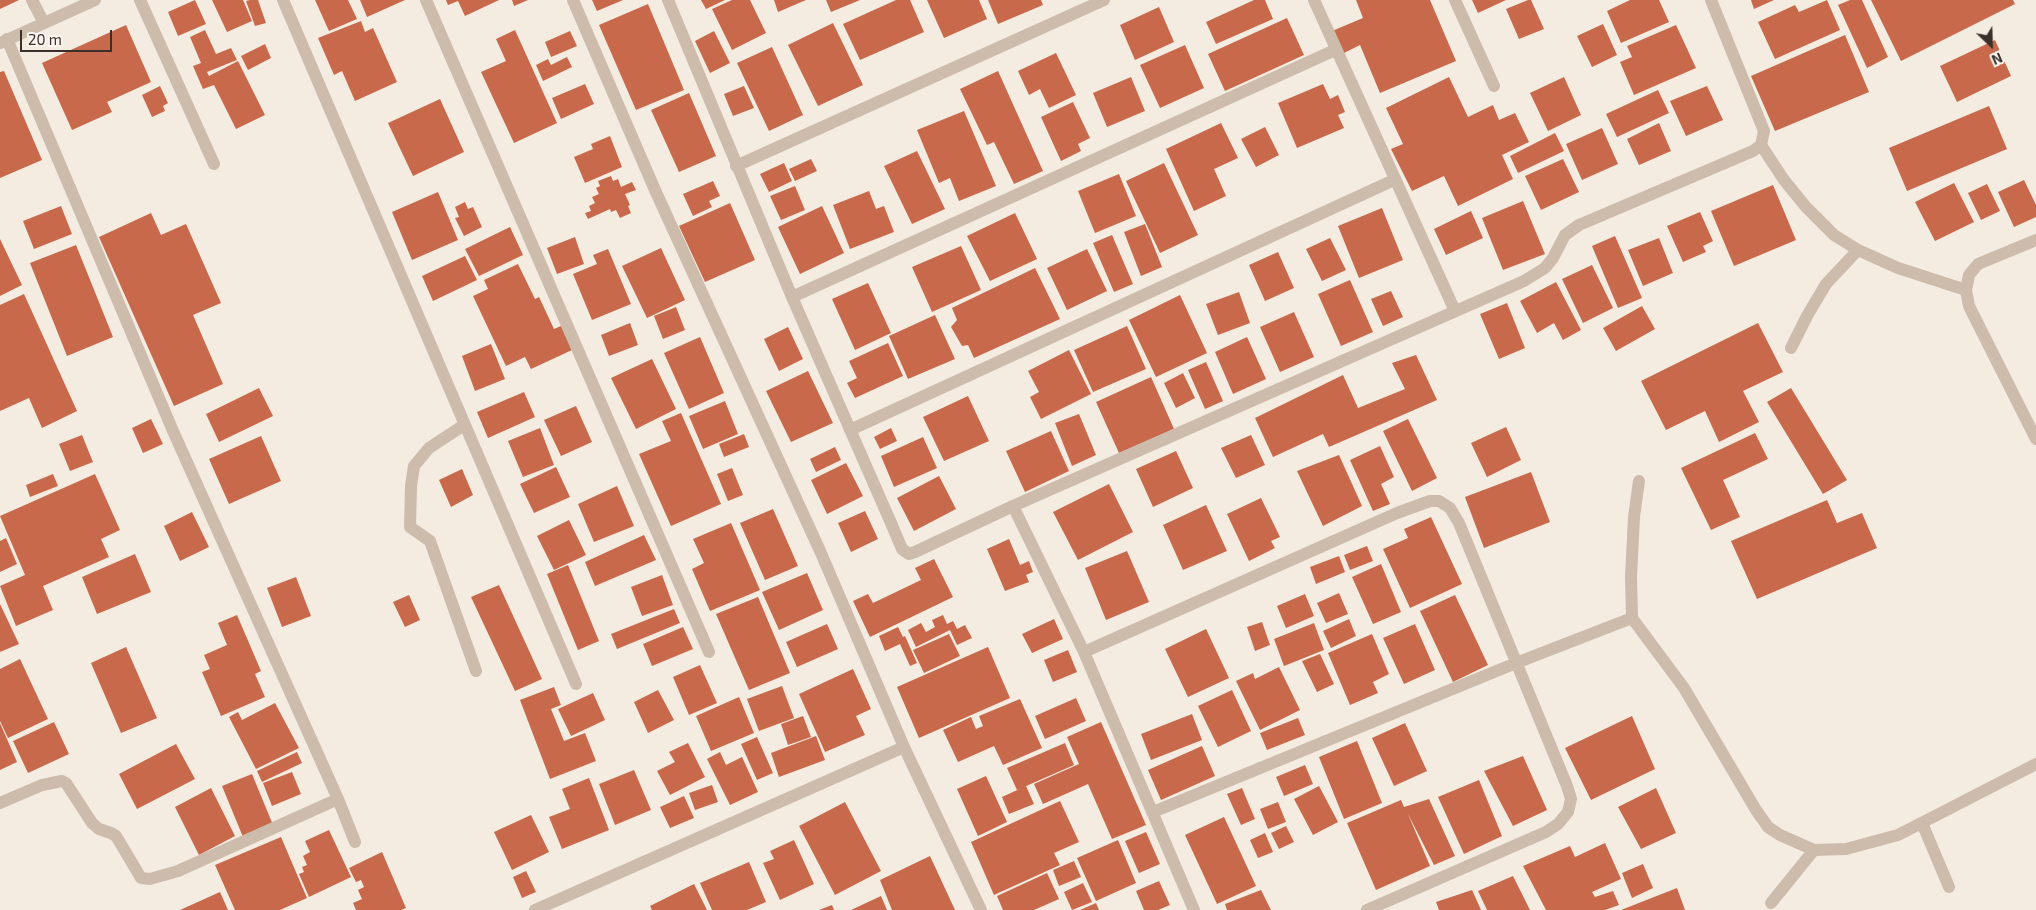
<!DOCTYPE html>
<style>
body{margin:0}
#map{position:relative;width:2036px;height:910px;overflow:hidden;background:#f4ebe1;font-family:"Exo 2",sans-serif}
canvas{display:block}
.north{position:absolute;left:1966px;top:20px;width:50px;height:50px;-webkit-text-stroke:4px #fbf5ee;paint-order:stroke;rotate:156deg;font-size:14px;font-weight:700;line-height:20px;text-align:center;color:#3b302b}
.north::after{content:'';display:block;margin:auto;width:18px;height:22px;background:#3b302b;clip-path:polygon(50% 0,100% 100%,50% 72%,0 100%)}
.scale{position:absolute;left:20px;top:30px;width:92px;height:22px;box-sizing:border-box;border:2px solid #3b302b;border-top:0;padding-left:6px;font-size:15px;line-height:18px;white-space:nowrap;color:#3b302b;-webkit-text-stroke:4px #fbf5ee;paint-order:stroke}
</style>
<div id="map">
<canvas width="2036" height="910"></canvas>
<div class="north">N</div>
<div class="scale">20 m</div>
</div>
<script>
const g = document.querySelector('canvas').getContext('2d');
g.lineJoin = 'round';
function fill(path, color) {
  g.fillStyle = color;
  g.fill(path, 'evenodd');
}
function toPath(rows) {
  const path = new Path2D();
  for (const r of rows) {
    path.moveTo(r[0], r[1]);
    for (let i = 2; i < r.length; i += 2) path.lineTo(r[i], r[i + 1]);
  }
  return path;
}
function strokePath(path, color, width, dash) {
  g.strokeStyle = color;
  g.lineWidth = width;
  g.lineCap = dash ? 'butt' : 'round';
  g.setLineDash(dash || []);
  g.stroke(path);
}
const building = toPath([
 [0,0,19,0,0,9],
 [195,0,206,24,178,36,168,12],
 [212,0,243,0,252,21,227,32],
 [250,0,258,0,266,23,255,26,246,1],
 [315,0,348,0,357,19,329,31],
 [360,0,405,0,367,17],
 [446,0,499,0,465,16,458,1,448,5],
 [512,0,528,0,514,6],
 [592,0,623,0,597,11],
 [701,0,725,0,706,9],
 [732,0,750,0,766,33,732,50,712,9],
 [774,0,806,0,778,12],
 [826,0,860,0,831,12],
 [896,0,910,0,924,32,860,60,843,24],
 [927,0,979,0,987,19,944,38],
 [988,0,1041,0,1043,5,998,24],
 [1254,0,1265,0,1273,19,1216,44,1206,22],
 [1356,0,1430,0,1456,61,1380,93,1360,45,1342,54,1332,31,1363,18],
 [1472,0,1506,0,1478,13],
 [1528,0,1531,0,1544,29,1519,39,1506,9],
 [1630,0,1659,0,1669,22,1621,43,1607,11],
 [1751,0,1774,0,1754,9],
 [1827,0,1840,30,1775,59,1758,22,1795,5,1799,12],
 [1850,0,1862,0,1888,57,1867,68,1838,5],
 [1871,0,2013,0,2015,4,1901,61],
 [648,4,684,90,636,110,599,25],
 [1159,7,1174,42,1135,60,1120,25],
 [1287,18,1304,55,1225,91,1208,54],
 [361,21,365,32,373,28,397,82,355,101,342,71,334,75,318,38],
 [833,23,863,85,818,106,788,45],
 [1603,24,1617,55,1592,67,1577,36],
 [126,25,151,82,107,102,112,112,72,130,42,63],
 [1676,25,1696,68,1634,95,1620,62,1632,57,1627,46],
 [205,30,216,54,231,48,237,60,207,72,209,76,238,61,265,115,236,129,214,85,203,89,193,66,201,63,190,37],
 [515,30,557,123,514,143,481,72,506,61,496,39],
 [570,31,577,46,551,57,545,42],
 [714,31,730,63,710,73,695,41],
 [1845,35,1869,92,1775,131,1751,76],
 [1995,40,2011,76,1957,102,1940,66],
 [265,44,271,58,248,70,241,56],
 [1185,45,1204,88,1160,108,1140,65],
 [772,47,803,115,769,131,737,63],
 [1056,53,1076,95,1049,108,1040,89,1029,95,1018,71],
 [567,57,572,67,543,81,536,65,548,59,551,65],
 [4,71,42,160,0,178,0,72],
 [998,71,1043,171,1014,184,994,142,987,145,960,89],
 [1131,77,1145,111,1107,127,1093,93],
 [1449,77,1468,117,1493,105,1499,120,1515,113,1529,142,1502,155,1513,179,1458,206,1444,176,1412,191,1391,149,1403,144,1386,108],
 [1564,77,1581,115,1548,131,1530,93],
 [585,84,594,104,561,119,552,98],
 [1323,84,1330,99,1338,95,1345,112,1338,115,1344,128,1297,148,1278,103],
 [160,86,168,103,163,106,165,111,152,117,142,95],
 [744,86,754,108,733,116,724,94],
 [1707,86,1723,120,1686,136,1670,101],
 [1658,90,1669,113,1617,137,1606,114],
 [689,93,716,156,679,172,651,110],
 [440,99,464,152,413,176,388,123],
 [1073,102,1090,138,1078,144,1081,151,1061,161,1041,117],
 [1989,106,2007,149,1907,191,1889,148],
 [964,111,996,186,959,201,950,178,939,183,917,130],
 [1221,123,1238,158,1214,169,1226,196,1194,211,1166,149],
 [1659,123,1671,151,1639,165,1627,139],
 [1265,127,1279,155,1256,167,1241,139],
 [1602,128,1618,164,1582,180,1566,144],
 [1555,133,1564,151,1518,173,1510,156],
 [610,136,622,167,585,183,574,157,593,149,591,144],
 [917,151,945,209,912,224,884,166],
 [811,159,817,171,795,181,789,169],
 [1563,159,1579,192,1541,210,1525,176],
 [784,163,792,181,769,192,760,174],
 [1164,163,1198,235,1160,253,1126,181],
 [1119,174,1136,216,1095,233,1078,191],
 [611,176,613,181,618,179,621,187,632,182,636,190,625,194,630,205,628,206,631,213,620,218,616,210,611,212,610,209,588,219,585,213,591,211,589,206,595,203,592,197,599,194,596,188,600,186,598,181],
 [2024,180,2036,205,2036,217,2014,227,1998,192],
 [713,181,720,196,709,201,712,207,693,216,683,194],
 [1954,183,1974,222,1935,241,1915,202],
 [1987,184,2000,211,1981,220,1968,193],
 [1773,185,1796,240,1734,266,1711,211],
 [795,186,805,210,781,220,770,196],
 [869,191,876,209,884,206,894,232,850,249,833,205],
 [438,192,458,240,412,260,392,212],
 [1523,201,1545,254,1503,270,1482,218],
 [465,202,468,209,473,207,482,227,464,236,455,218,459,217,455,207],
 [730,203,755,260,705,282,679,226],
 [61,206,72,234,34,249,23,221],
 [822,206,844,253,800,274,778,227],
 [1382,208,1403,260,1359,278,1338,226],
 [1471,211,1483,238,1446,255,1434,229],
 [1700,212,1713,241,1703,246,1706,252,1683,262,1667,226],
 [151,213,161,235,186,224,221,303,193,315,223,384,174,406,99,237],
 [1015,213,1037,259,990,281,967,236],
 [1145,224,1162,267,1141,276,1124,232],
 [510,227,523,255,479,276,465,249],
 [1112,235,1133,284,1114,292,1093,243],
 [1615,236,1642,298,1618,308,1592,246],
 [575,237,584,264,557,274,547,248],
 [1330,238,1346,270,1322,281,1306,249],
 [1659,238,1673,273,1643,286,1628,250],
 [0,239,22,285,0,296],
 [76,245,113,337,67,356,30,263],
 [961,246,981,290,932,312,912,267],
 [661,248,685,300,647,318,622,266],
 [608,249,631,304,592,320,573,274,597,264,593,255],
 [1087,249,1107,291,1067,310,1047,268],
 [1278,252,1294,288,1265,301,1249,265],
 [465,256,477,280,433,301,422,276],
 [518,264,535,299,539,297,554,329,561,326,572,350,531,369,525,357,506,366,473,296,488,289,484,280],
 [1592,265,1613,308,1583,323,1562,279],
 [1035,268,1060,319,974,358,968,345,962,346,951,327,957,320,952,308],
 [1350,280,1373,332,1341,346,1318,294],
 [1556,282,1581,330,1563,340,1554,323,1537,333,1520,301],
 [868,283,891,333,855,350,832,299],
 [1391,291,1403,317,1383,326,1371,299],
 [1239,292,1250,323,1218,335,1206,304],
 [24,294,77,411,42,428,29,398,0,411,0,305],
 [1180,295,1207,353,1156,377,1129,320],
 [1507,303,1525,348,1499,359,1480,314],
 [1642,306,1655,329,1616,351,1603,328],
 [676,307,685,330,663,339,654,316],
 [1294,312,1314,357,1280,372,1260,327],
 [935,315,955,359,908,379,889,336],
 [630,323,638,345,609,356,601,335],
 [1758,323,1783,372,1743,391,1759,422,1719,442,1705,411,1666,430,1641,381],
 [1127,326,1146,369,1093,392,1074,350],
 [788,327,803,359,779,371,764,339],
 [700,337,724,393,689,409,664,353],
 [1247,337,1266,379,1233,394,1215,352],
 [888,343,903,376,855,398,847,383,857,378,849,361],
 [491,344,505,379,475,391,462,356],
 [1069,350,1091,394,1041,419,1030,397,1039,392,1028,371],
 [1416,355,1437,400,1329,447,1323,434,1273,457,1255,418,1343,375,1358,408,1405,389,1392,363],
 [652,359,676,409,636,429,611,378],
 [1206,362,1223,401,1205,409,1188,370],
 [808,371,833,423,791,442,766,391],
 [1183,373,1195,398,1176,408,1164,383],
 [1151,377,1174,429,1119,453,1096,402],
 [259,388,273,416,219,442,206,414],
 [1791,388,1847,480,1823,494,1767,402],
 [524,392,535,417,488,438,477,412],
 [968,396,989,441,944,461,923,417],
 [725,401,738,434,703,449,689,416],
 [576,406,592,442,561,456,544,420],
 [681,413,721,504,671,526,639,454,671,441,662,421],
 [1079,414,1096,455,1072,466,1055,423],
 [151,419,163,444,143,453,132,428],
 [1408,419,1437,478,1412,491,1383,431],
 [1506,427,1521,460,1487,477,1471,443],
 [540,428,554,465,523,477,508,441],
 [891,428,897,441,880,449,874,437],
 [1051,431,1069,471,1025,492,1006,451],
 [1755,433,1768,459,1723,480,1740,517,1711,530,1681,468],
 [744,434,749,447,724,457,719,444],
 [82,435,93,462,70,471,59,444],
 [1251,435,1265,465,1236,478,1221,448],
 [261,436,281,481,229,504,209,459],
 [923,437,937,468,894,487,881,456],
 [1380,446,1394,477,1381,484,1390,504,1373,511,1350,460],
 [835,447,841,460,816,472,810,459],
 [1176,451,1193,488,1153,507,1136,469],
 [1339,455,1362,506,1323,526,1297,471],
 [846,463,863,496,827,514,811,480],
 [556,467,570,497,534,513,520,484],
 [732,468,743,495,728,501,717,474],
 [462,469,473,495,451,507,439,480],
 [1531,472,1550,522,1484,548,1465,497],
 [53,474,58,486,30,497,26,485],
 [95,474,120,530,101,539,109,557,43,586,53,610,16,626,0,586,25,575,0,516],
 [939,476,956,509,914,531,897,498],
 [1109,484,1133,532,1078,560,1053,512],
 [617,486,634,526,594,542,578,504],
 [1261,498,1280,537,1271,541,1275,548,1249,561,1227,514],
 [1827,500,1837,523,1862,513,1877,548,1757,599,1731,541],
 [1206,505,1227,551,1183,570,1163,525],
 [773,509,798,566,765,580,740,523],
 [865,511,878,539,851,552,838,523],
 [192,512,209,547,180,561,164,526],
 [1431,517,1462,584,1410,608,1383,549,1408,538,1404,529],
 [569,520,586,555,554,570,537,536],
 [731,523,760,590,710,611,692,569,704,563,693,539],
 [644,535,656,560,595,586,585,562],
 [6,538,17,564,0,572,0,541],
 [1009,539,1020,565,1029,561,1033,572,1026,575,1029,582,1005,591,987,549],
 [1367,546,1373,561,1350,570,1344,555],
 [1127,551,1149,602,1106,620,1085,568],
 [135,554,151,592,97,614,82,577],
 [1339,556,1345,572,1316,584,1310,567],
 [934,559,953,597,870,637,853,601,868,594,873,603,921,580,915,568],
 [1381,564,1401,612,1373,624,1352,577],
 [568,565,599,641,578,650,547,574],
 [807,573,823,610,779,630,762,592],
 [662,575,673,605,642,616,631,587],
 [296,577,311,616,282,627,267,588],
 [499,585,542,679,515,691,471,597],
 [1339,593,1348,614,1326,623,1317,603],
 [1305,594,1314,616,1286,628,1277,606],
 [409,595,420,620,405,627,393,602],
 [1455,595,1488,665,1453,682,1420,611],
 [758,597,790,673,749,690,716,614],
 [0,604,19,644,0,652],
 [674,609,680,623,617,649,611,634],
 [237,615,261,671,255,674,265,697,221,716,202,672,210,669,204,655,227,645,218,623],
 [943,615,947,624,953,621,957,629,965,625,972,638,957,645,950,630,916,647,908,630,921,623,926,632,935,627,932,620],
 [1054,619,1063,639,1032,653,1022,634],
 [1349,619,1356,636,1331,648,1323,631],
 [1262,622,1270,645,1255,651,1247,627],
 [1314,623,1324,650,1284,666,1274,639],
 [827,624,838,649,797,667,786,642],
 [1415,624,1435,670,1404,684,1383,638],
 [683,627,693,649,652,666,643,644],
 [898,627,903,637,905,636,917,663,910,666,900,644,885,651,879,636],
 [1206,629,1229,678,1188,697,1165,649],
 [949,634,960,656,924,673,913,650],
 [1372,634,1389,674,1373,682,1378,693,1350,705,1328,653],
 [126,647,157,718,121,733,91,663],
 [988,647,1010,698,919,738,897,687],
 [1068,650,1077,672,1053,682,1044,660],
 [1320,654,1334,684,1317,692,1302,661],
 [20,659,48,719,8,738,0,721,0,669],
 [700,665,717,703,689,715,673,677],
 [1279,667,1300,710,1260,730,1236,681,1253,673,1255,679],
 [853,669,871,709,856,716,865,735,825,752,799,694],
 [782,686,794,718,759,731,747,699],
 [554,687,561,705,551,709,564,741,585,733,596,761,550,779,520,700],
 [658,690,674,720,648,733,634,702],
 [1232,690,1251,731,1218,747,1198,706],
 [593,693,605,720,571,736,558,709],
 [739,697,754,733,711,751,696,716],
 [1076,698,1086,721,1045,739,1035,716],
 [1020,699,1042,748,1003,765,994,746,958,762,943,730,971,717,976,729,983,726,979,716],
 [275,703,299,748,256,769,229,717,238,712,242,720],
 [1192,714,1202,740,1151,760,1141,734],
 [803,716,811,737,788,745,781,724],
 [1632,716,1655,769,1591,800,1565,748],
 [1298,718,1305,735,1267,750,1260,733],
 [54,722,69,754,28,773,13,741],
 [1101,722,1146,825,1112,839,1088,784,1043,804,1034,784,1079,764,1067,737],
 [0,723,17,762,0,770],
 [1405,723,1427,771,1394,786,1372,738],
 [816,736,825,760,779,777,771,753],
 [757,737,773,773,757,780,741,744],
 [1357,741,1382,803,1344,819,1319,757],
 [688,743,705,777,670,795,657,771,675,762,669,752],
 [1065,743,1074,765,1017,790,1007,768],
 [176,744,195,779,137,809,119,774],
 [1202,746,1215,776,1161,800,1148,770],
 [297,752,302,763,262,782,257,771],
 [720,752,726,765,742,757,758,792,730,805,707,759],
 [1523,756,1547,810,1513,826,1484,771],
 [1305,765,1313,784,1284,796,1276,777],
 [634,770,651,810,615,825,599,784],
 [292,772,301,794,272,806,263,783],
 [252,774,273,825,243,837,222,786],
 [986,776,1007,822,978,836,957,789],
 [589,778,609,830,562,849,549,817,570,809,562,789],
 [1479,780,1502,836,1464,854,1438,797],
 [712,785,718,802,695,810,689,793],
 [1026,786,1034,804,1009,814,1002,797],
 [1319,786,1338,822,1313,835,1294,799],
 [211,788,235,836,199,855,175,807],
 [1242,788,1255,819,1241,825,1227,794],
 [1656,788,1676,833,1641,849,1618,807],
 [684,796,694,818,670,828,660,807],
 [1429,799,1455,856,1434,865,1408,814,1430,866,1376,890,1347,823,1401,800,1404,807],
 [1060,801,1079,842,1054,853,1060,865,994,895,971,842],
 [845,802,881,871,835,895,799,826],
 [1278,802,1286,822,1268,829,1260,809],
 [531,815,549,852,512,870,494,832],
 [1224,817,1256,886,1217,904,1185,835],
 [1286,826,1294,842,1279,849,1271,833],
 [329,830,351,877,309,897,299,874,304,872,302,867,307,865,303,856,310,852,305,841],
 [1146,832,1160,864,1139,873,1125,841],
 [1265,833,1273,852,1258,858,1250,840],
 [281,837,307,898,280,910,235,910,215,865],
 [794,840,814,884,780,900,763,863,774,859,770,851],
 [1118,840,1136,883,1096,901,1077,858],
 [1605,843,1621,879,1592,892,1595,897,1613,891,1619,905,1605,910,1546,910,1523,866,1570,846,1575,857],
 [382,852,406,908,401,910,356,910,353,903,362,899,358,890,364,887,361,880,356,882,349,868],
 [930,856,955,910,892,910,880,880],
 [1074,861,1081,877,1059,886,1053,870],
 [749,862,766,902,747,910,712,910,700,883],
 [1643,864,1653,888,1632,898,1622,873],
 [526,871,536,892,522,898,513,877],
 [1047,873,1059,899,1034,910,1003,910,997,896],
 [1513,876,1530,910,1487,910,1478,891],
 [1159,881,1170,905,1158,910,1144,910,1136,891],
 [1083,883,1092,902,1072,910,1064,892],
 [694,884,707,910,652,910,650,906],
 [1677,888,1685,910,1621,910],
 [1261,890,1271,910,1227,910,1225,904],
 [1472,890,1481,910,1439,910,1436,902],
 [220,892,228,910,180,910],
 [881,896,887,910,851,910],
 [1096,903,1099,910,1080,910],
 [832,905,834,910,819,910]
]);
const service = toPath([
 [1791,348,1807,316,1826,284,1858,250],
 [1632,618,1631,577,1634,517,1639,481],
 [1922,823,1949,887],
 [1771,903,1814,850]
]);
const minor = toPath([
 [32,0,44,23],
 [140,0,214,164],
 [283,0,576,684],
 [426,0,709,652],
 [573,0,655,190,821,553,904,747,981,910],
 [668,0,792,297,891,523,902,549,909,554,915,552,1013,506,1524,281,1545,268,1553,258,1565,235,1579,225,1753,151,1761,145,1764,131,1711,0],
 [1314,0,1455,311],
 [1455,0,1494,86],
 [7,39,173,431,338,799,355,842],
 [1761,145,1784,180,1806,207,1834,235,1858,250,1898,268,1966,290],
 [736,166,1104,0],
 [2036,240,1978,264,1969,275,1966,290,1969,306,2036,439],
 [792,297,1335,50],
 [464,425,429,448,414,466,411,486,410,527,430,541,476,671],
 [850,430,1394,180],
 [1013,506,1084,652,1194,910],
 [1084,652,1397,513,1430,501,1439,501,1450,508,1459,523,1567,786,1571,799,1568,812,1558,824,1546,832,1367,910],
 [0,803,42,785,62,781,66,783,92,823,99,829,111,833,116,836,141,878,150,879,178,871,338,799],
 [1153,812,1516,663,1632,618,1684,688,1756,810,1768,827,1780,835,1814,850,1846,849,1898,835,2036,764],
 [535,910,904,747]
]);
const tertiary = toPath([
 [0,43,95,0]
]);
fill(building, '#c8694b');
strokePath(service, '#cdbbac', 12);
strokePath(minor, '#cdbbac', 12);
strokePath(tertiary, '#cdbbac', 12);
</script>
